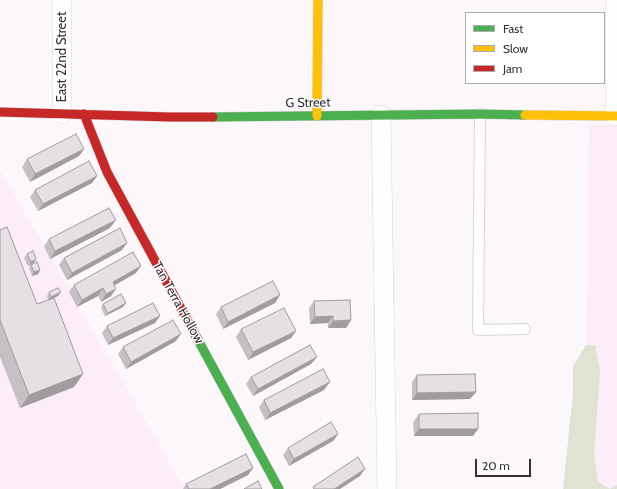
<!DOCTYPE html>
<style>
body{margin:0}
#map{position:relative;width:617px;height:489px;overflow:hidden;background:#fcf7fb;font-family:Cabin,sans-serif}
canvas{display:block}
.legend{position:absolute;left:465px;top:12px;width:140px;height:72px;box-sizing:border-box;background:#fff;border:1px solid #afacaf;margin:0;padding:5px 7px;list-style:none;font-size:12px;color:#382f36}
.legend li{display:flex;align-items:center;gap:8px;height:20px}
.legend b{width:20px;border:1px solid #afacaf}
.scale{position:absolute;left:475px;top:459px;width:56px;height:18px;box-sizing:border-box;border:2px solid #382f36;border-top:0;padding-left:5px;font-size:12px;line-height:14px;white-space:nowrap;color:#382f36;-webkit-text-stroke:3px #fff;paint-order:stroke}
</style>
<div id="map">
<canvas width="617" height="489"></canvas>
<ul class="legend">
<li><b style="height:5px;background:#4caf50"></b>Fast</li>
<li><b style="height:5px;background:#ffc107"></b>Slow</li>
<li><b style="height:5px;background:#c62828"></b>Jam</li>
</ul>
<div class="scale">20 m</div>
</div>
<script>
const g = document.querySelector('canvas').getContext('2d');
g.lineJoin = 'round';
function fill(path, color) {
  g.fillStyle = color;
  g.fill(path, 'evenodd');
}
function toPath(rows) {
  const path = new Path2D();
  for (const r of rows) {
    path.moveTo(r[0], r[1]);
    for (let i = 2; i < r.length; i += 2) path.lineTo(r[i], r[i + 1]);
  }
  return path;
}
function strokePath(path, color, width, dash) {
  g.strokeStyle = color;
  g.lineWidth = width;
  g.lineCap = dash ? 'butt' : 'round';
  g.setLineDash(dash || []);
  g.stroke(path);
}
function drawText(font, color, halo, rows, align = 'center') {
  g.font = font + ' Cabin,sans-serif';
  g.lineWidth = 3;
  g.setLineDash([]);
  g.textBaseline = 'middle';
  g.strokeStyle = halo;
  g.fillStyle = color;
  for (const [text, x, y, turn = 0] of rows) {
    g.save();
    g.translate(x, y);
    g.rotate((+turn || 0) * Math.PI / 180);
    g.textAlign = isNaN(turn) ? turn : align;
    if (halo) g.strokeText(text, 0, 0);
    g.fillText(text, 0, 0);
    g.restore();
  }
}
const built = toPath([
 [589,125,617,125,617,489,585,489],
 [0,170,185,489,0,489]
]);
const green = toPath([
 [586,345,595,345,600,370,594,454,598,482,610,489,617,485,617,489,563,489,573,393,573,366]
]);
const lane = toPath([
 [480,114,478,330,525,329]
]);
const street = toPath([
 [62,0,62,114],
 [381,115,387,489],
 [615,116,615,0]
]);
const fast = toPath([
 [213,117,480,114,525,115],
 [198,340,279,489]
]);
const slow = toPath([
 [525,115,617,116],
 [317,116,318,0]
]);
const jam = toPath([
 [0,112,169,117,213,117],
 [84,114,107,172,198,340]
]);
const wall = toPath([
 [84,149,79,156,30,182,22,167,27,159],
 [97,176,92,183,38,211,30,197,35,190],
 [110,228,50,259,44,246,49,239],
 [0,230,37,304,48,300,47,296,49,292,58,296,54,298,83,374,74,387,20,408,0,357],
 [122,250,67,280,59,265,64,258],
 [27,254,36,259,28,266,24,258],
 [31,265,40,270,38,274,32,276,29,268],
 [136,273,115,285,111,296,101,302,98,296,77,307,69,292,74,285],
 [280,295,275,303,223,329,216,314,221,307],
 [314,301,351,320,346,328,328,328,328,323,310,324,309,308],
 [103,304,123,307,105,316,101,308],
 [160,316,155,323,108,345,102,333,107,326],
 [241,329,296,331,291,338,248,360,236,337],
 [176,341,126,369,118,354,123,347],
 [317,357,311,364,253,396,246,384,251,377],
 [417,375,476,392,470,399,412,400,412,382],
 [324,390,265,420,259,407,264,400],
 [419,414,478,429,473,436,414,436,413,422],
 [338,434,333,441,289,466,283,455,288,448],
 [253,468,248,475,220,489,183,489,186,484]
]);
const shadedWall = toPath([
 [84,149,79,156,30,182,35,174],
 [97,176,92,183,38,211,43,204],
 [116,220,110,228,50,259,55,251],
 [127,243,122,250,67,280,72,273],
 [36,259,34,263,28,266,31,262],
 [141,266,136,273,108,289,113,282],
 [40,270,38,274,32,276,34,272],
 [103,288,98,296,77,307,82,300],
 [116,289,111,296,101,302,106,294],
 [61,292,58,296,49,300,51,297],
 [280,295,275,303,223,329,228,322],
 [126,303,123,307,105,316,108,313],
 [160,316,155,323,108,345,113,338],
 [333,316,328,323,310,324,315,317],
 [351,320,346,328,328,328,333,321],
 [296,331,291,338,248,360,253,352],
 [181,334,176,341,126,369,131,362],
 [317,357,311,364,253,396,258,389],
 [83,374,74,387,20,408,29,395],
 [330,382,324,390,265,420,270,413],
 [476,392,470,399,412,400,417,393],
 [419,429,478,429,473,436,414,436],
 [338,434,333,441,289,466,294,459],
 [253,468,248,475,220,489,210,489],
 [365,469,360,476,340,489,334,489]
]);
const building = toPath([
 [76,134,84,149,35,174,27,159,76,134],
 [89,161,97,176,43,204,35,190,89,161],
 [109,208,116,220,55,251,49,239,109,208],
 [7,227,37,304,54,298,83,374,29,395,0,320,0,230,7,227],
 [120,228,127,243,72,273,64,258,120,228],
 [33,251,36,259,31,262,27,254,33,251],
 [133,252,141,266,113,282,116,289,106,294,103,288,82,300,74,285,133,252],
 [37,262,40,270,34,272,31,265,37,262],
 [273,281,280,295,228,322,221,307,273,281],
 [58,288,61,292,51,297,49,292,58,288],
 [121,294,126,303,108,313,103,304,121,294],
 [350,300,351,320,333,321,333,316,315,317,314,301,350,300],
 [153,303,160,316,113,338,107,326,153,303],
 [284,308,296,331,253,352,241,329,284,308],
 [173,320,181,334,131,362,123,347,173,320],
 [310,345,317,357,258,389,251,377,310,345],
 [323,369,330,382,270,413,264,400,323,369],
 [475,374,476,392,417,393,417,375,475,374],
 [478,413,478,429,419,429,419,414,478,413],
 [331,422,338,434,294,459,288,448,331,422],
 [246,454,253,468,210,489,189,489,186,484,246,454],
 [358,457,365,469,334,489,314,489,313,487,358,457],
 [258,481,262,489,244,489,258,481]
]);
const streetNames = [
 ["East 22nd Street",62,57,-90],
 ["G Street",308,103,-1],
 ["Tan Terra Hollow",178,303,61]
];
fill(built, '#fcedf9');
fill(green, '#dee3d2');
strokePath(lane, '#d9d3d8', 12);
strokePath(street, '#d9d3d8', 20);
strokePath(fast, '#d9d3d8', 10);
strokePath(slow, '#d9d3d8', 10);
strokePath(jam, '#d9d3d8', 10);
strokePath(lane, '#fffefe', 10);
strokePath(street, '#fffefe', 19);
strokePath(fast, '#4caf50', 9);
strokePath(slow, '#ffc107', 9);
strokePath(jam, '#c62828', 9);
fill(wall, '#c6c0c4');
fill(shadedWall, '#a19ca0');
fill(building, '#e6dfe4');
strokePath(building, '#a19ca0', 1);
drawText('13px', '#382f36', '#fff', streetNames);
</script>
